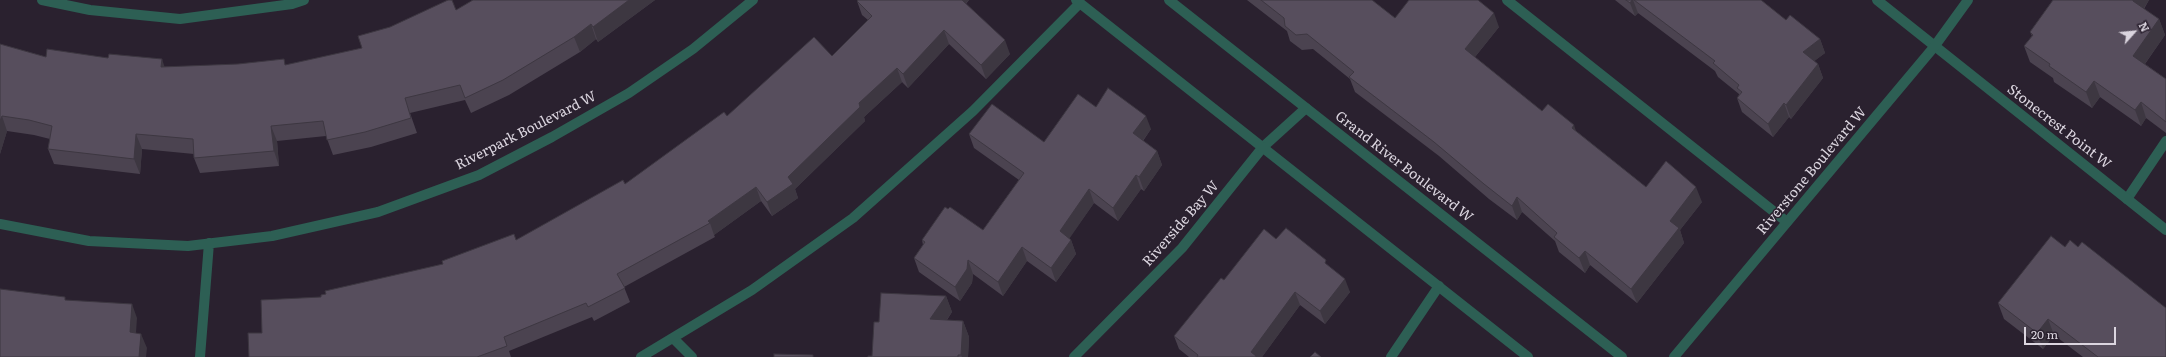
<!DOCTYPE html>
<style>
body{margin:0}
#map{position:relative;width:2166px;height:357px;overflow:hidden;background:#2a212f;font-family:Literata,serif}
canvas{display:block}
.north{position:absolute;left:2114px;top:12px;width:40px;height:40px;-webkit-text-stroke:3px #2a212f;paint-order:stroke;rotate:63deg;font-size:11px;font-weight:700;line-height:16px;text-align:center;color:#dbd5df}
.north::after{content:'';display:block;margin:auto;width:14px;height:18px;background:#dbd5df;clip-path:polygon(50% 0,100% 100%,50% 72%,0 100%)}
.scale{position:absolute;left:2024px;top:327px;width:92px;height:18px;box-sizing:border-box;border:2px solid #dbd5df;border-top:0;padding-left:5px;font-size:12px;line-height:14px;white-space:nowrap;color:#dbd5df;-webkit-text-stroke:3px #2a212f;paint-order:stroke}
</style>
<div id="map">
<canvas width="2166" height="357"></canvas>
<div class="north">N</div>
<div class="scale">20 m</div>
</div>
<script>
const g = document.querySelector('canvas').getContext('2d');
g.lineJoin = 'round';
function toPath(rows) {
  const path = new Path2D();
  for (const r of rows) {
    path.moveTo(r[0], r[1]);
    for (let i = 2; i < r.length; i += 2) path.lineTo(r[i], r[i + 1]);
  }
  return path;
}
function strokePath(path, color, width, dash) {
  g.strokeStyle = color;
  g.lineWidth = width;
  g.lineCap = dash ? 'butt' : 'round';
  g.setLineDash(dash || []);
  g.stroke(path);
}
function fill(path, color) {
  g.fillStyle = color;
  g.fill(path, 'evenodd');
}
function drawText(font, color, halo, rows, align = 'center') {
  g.font = font + ' Literata,serif';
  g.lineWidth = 3;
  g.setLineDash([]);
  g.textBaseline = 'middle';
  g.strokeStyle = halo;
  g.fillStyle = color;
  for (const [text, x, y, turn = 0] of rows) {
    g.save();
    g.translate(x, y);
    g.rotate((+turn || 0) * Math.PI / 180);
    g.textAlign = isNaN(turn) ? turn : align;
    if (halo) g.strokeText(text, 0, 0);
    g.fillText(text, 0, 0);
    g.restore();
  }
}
const service = toPath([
 [42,0,90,10,180,19,292,4,304,0],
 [1507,0,1787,222],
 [2127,199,2166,141],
 [673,338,692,357],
 [641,357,752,290,853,218,973,111,1080,3],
 [1391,357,1439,286]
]);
const minor = toPath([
 [1877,0,2166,230],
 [0,224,89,241,188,246,272,236,378,212,479,175,552,137,629,93,693,49,753,0],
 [200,357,209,243],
 [1074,357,1182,248,1263,147,1306,108]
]);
const tertiary = toPath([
 [1076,0,1528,357],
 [1169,0,1622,357],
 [1674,357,1934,47,1968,0]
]);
const wall = toPath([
 [473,0,655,0,598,42,596,39,580,52,509,95,471,113,465,100,410,113,417,133,371,147,333,155,326,136,277,141,279,166,200,173,194,158,194,154,142,149,140,174,54,164,48,149,50,139,34,135,7,131,0,154,0,44,46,57,164,67,287,65,362,48,456,10],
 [858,0,969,0,966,4,1010,54,986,79,949,44,908,88,902,82,864,117,865,121,795,189,798,198,772,216,761,201,714,235,715,237,624,287,630,302,594,321,592,317,509,351,511,357,249,357,262,333,326,294,443,264,516,240,625,184,727,116,832,56,868,20,862,15,857,1],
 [1247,0,1372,0,1395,18,1499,27,1475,57,1542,111,1576,131,1646,187,1702,202,1680,230,1684,243,1637,303,1590,265,1585,273,1559,252,1555,241,1522,212,1517,220,1489,199,1439,156,1355,92,1350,79,1313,49,1302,50,1290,41,1287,31],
 [1615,0,1761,0,1786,20,1820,39,1825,53,1814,61,1818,64,1823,78,1791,119,1789,117,1773,137,1742,112,1737,98,1739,95,1739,94,1718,77,1715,71,1638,13,1635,16],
 [2053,0,2149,0,2144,9,2159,19,2165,35,2145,64,2166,79,2166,133,2146,118,2141,126,2100,97,2092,108,2054,82,2053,78,2030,62,2024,46,2032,36,2030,32],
 [1096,107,1151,129,1143,141,1157,151,1162,165,1144,191,1141,189,1118,221,1094,203,1069,238,1071,240,1076,254,1056,282,1027,261,1003,296,973,274,972,283,960,301,919,272,914,258,923,245,922,240,948,209,983,230,1019,180,974,148,969,134,1044,142],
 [1276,239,1328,266,1350,292,1325,324,1300,305,1262,357,1189,357,1179,349,1174,336,1224,280],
 [2065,247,2078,247,2166,357,2083,357,2054,335,2043,349,2004,319,1998,303],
 [946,296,952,312,947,320,963,321,969,337,968,357,868,357,872,356]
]);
const shadedWall = toPath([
 [629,0,655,0,598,42,593,27],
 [958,0,969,0,961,8],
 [1632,0,1633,0,1638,13,1635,16,1630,3],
 [2133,0,2149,0,2138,17,2133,1],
 [1494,13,1499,27,1470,63,1465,49],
 [2159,19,2165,35,2139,72,2133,56],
 [591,24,596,39,580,52,574,37],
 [944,30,949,44,908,88,903,74],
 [1820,39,1825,53,1808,66,1803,52],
 [1005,40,1010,54,986,79,981,65],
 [162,59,167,74,161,67],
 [1818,64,1823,78,1791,119,1786,105],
 [897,68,902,82,864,117,865,121,795,189,798,198,772,216,767,202,788,177,859,103],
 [2094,81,2100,97,2092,108,2086,92],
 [2141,102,2146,118,2141,126,2135,110],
 [1784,103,1789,117,1773,137,1768,124],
 [2,116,7,131,0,154,0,121],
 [1146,116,1151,129,1138,147,1133,133],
 [1574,125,1579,140,1572,128],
 [271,126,277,141,279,166,274,151],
 [136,134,142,149,140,174,134,159],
 [1157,151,1162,165,1144,191,1139,177],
 [1136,175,1141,189,1118,221,1113,208],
 [756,187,761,201,714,235,710,223,708,221],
 [1696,187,1702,202,1680,230,1684,243,1637,303,1631,289,1670,221],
 [1089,189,1094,203,1065,245,1060,231],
 [1517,197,1522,212,1517,220,1512,206],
 [1071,240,1076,254,1056,282,1051,268],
 [1022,247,1027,261,1003,296,998,282],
 [1585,251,1590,265,1585,273,1579,258],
 [968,260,973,274,972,283,960,301,955,287],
 [1345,279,1350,292,1325,324,1320,311],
 [1295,292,1300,305,1262,357,1253,357,1251,352],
 [946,296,952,312,936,335,930,319],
 [132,304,137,318,135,347,130,332],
 [2048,319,2054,335,2043,349,2037,333],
 [963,321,969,337,968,357,962,357,961,355],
 [141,334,147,348,146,357,139,357]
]);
const building = toPath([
 [448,0,452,0,456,10,473,0,629,0,593,27,591,24,574,37,503,80,465,98,460,85,405,98,411,118,365,132,327,140,323,121,271,126,274,151,194,158,193,139,136,134,134,159,48,149,52,126,29,120,2,116,0,121,0,44,46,57,47,49,108,58,109,54,162,59,161,67,238,64,284,59,285,65,362,48,358,36,390,27,448,0],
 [858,0,962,0,1005,40,981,65,944,30,903,74,897,68,859,103,860,107,788,177,793,184,767,202,756,187,708,221,710,223,617,274,625,288,588,307,586,303,504,337,507,346,477,357,249,357,248,333,262,333,261,300,321,297,321,295,326,294,325,291,443,264,442,261,514,234,516,240,623,180,625,184,724,112,727,116,814,37,832,56,872,16,857,1,858,0],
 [1261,0,1372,0,1395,18,1409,0,1478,0,1494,13,1465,49,1542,111,1548,104,1574,125,1572,128,1646,187,1666,161,1696,187,1670,221,1679,228,1631,289,1585,251,1579,258,1554,237,1557,233,1517,197,1512,206,1484,184,1434,142,1349,77,1354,72,1307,34,1296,35,1285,26,1284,18,1261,0],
 [1626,0,1632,0,1630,3,1626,0],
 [1634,0,1761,0,1786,20,1790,15,1820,39,1803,52,1818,64,1786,105,1784,103,1768,124,1737,98,1742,92,1737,88,1739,85,1713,63,1715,61,1634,0],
 [2053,0,2133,0,2133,1,2159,19,2133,56,2166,79,2166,122,2141,102,2135,110,2094,81,2086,92,2049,66,2050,64,2024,46,2033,35,2030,32,2053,0],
 [1108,88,1146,116,1133,133,1157,151,1139,177,1136,175,1113,208,1089,189,1060,231,1071,240,1051,268,1022,247,998,282,968,260,967,269,955,287,914,258,925,242,922,240,945,207,948,209,950,207,983,230,1024,173,969,134,992,104,1044,142,1078,94,1096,107,1108,88],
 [1286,228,1326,260,1325,263,1345,279,1320,311,1295,292,1251,352,1256,356,1256,357,1197,357,1198,355,1174,336,1221,278,1224,280,1264,229,1276,239,1286,228],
 [2051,236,2065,247,2070,240,2078,247,2082,242,2166,308,2166,357,2098,357,2048,319,2037,333,1998,303,2051,236],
 [0,289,65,297,65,300,132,304,130,332,141,334,139,357,0,357,0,289],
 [881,293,946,296,930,319,963,321,961,355,958,355,958,357,868,357,868,356,872,356,874,322,879,322,881,293],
 [1315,352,1321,357,1310,357,1315,352],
 [774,354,813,355,813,357,774,357,774,354]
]);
const streetNames = [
 ["Stonecrest Point W",2059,127,38],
 ["Riverpark Boulevard W",526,131,-27],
 ["Grand River Boulevard W",1404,167,38],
 ["Riverstone Boulevard W",1812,171,-50],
 ["Riverside Bay W",1181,224,-49]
];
strokePath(service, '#2d5f54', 10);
strokePath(minor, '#2d5f54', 10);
strokePath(tertiary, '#2d5f54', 10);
fill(wall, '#4b4350');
fill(shadedWall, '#3d3741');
fill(building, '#574e5d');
strokePath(building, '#3d3741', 1);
drawText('14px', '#dbd5df', '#2a212f', streetNames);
</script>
